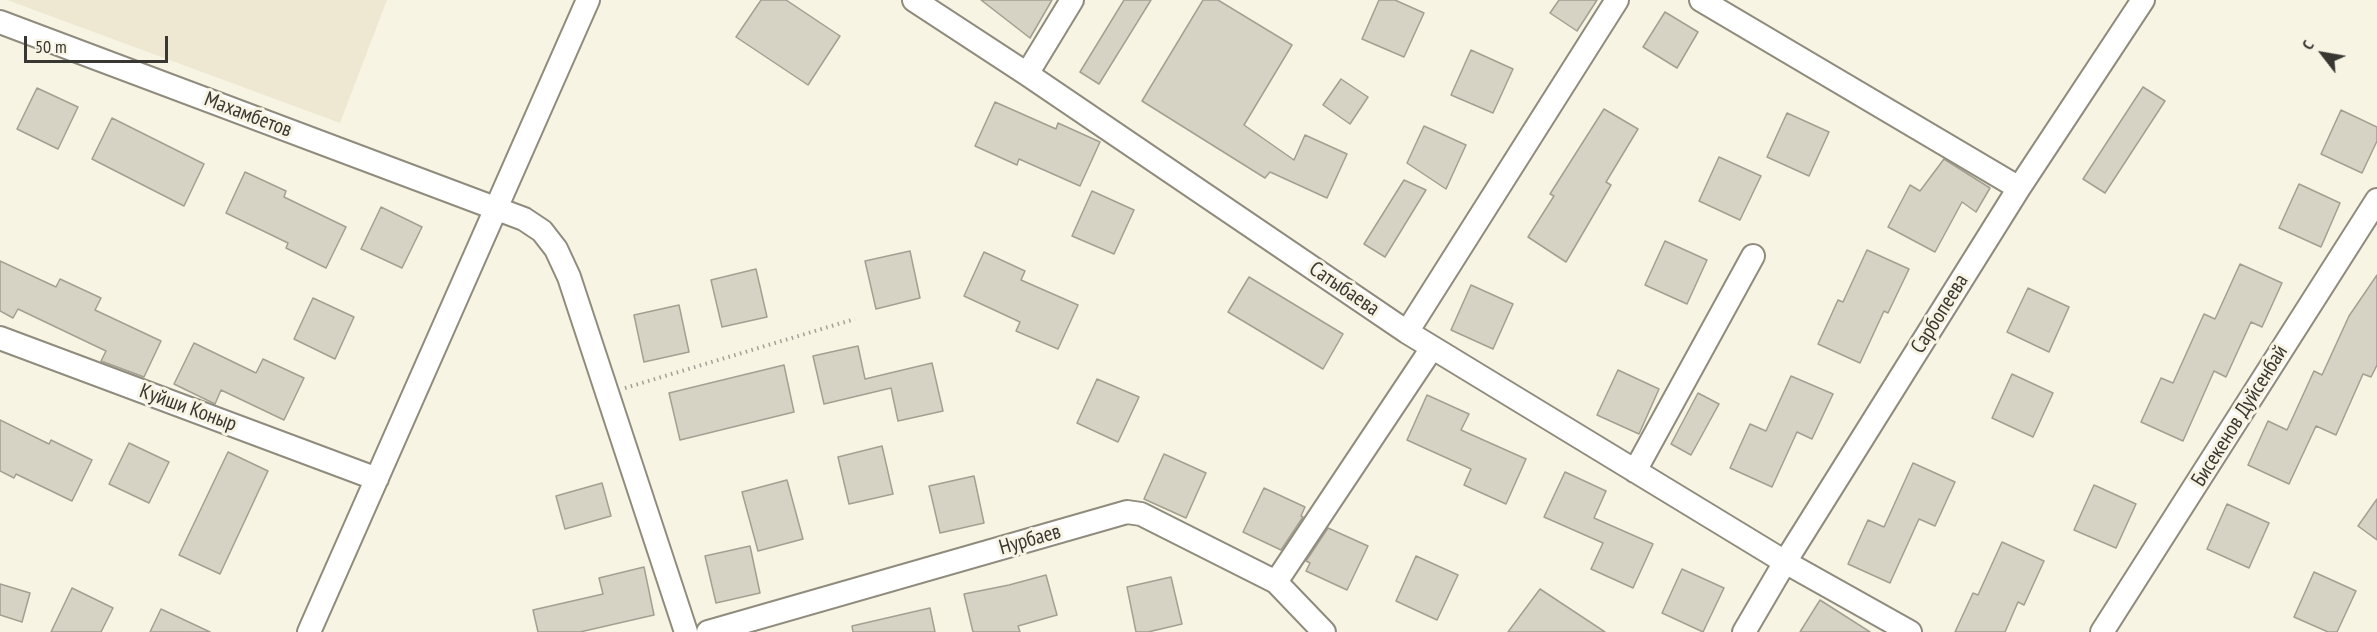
<!DOCTYPE html>
<meta charset="utf-8">
<style>
body{margin:0}
#map{position:relative;width:2377px;height:632px;overflow:hidden;background:#f7f4e4;font-family:"PT Sans Narrow",sans-serif}
canvas{display:block}
.north{position:absolute;left:2293px;top:24px;width:60px;height:60px;-webkit-text-stroke:4px #f7f4e4;paint-order:stroke;rotate:301deg;font-size:16px;font-weight:700;line-height:24px;text-align:center;color:#393731}
.north::after{content:'';display:block;margin:auto;width:21px;height:27px;background:#393731;clip-path:polygon(50% 0,100% 100%,50% 72%,0 100%)}
.scale{position:absolute;left:24px;top:36px;width:144px;height:27px;box-sizing:border-box;border:3px solid #393731;border-top:0;padding-left:8px;font-size:18px;line-height:21px;white-space:nowrap;color:#393731;-webkit-text-stroke:4px #f7f4e4;paint-order:stroke}
</style>
<div id="map">
<canvas width="2377" height="632"></canvas>
<div class="north">С</div>
<div class="scale">50 m</div>
</div>
<script>
const g = document.querySelector('canvas').getContext('2d');
g.lineJoin = 'round';
function fill(path, color) {
  g.fillStyle = color;
  g.fill(path, 'evenodd');
}
function toPath(rows) {
  const path = new Path2D();
  for (const r of rows) {
    path.moveTo(r[0], r[1]);
    for (let i = 2; i < r.length; i += 2) path.lineTo(r[i], r[i + 1]);
  }
  return path;
}
function strokePath(path, color, width, dash) {
  g.strokeStyle = color;
  g.lineWidth = width;
  g.lineCap = dash ? 'butt' : 'round';
  g.setLineDash(dash || []);
  g.stroke(path);
}
function drawText(font, color, halo, rows, align = 'center') {
  g.font = font + ' "PT Sans Narrow",sans-serif';
  g.lineWidth = 6;
  g.setLineDash([]);
  g.textBaseline = 'middle';
  g.strokeStyle = halo;
  g.fillStyle = color;
  for (const [text, x, y, turn = 0] of rows) {
    g.save();
    g.translate(x, y);
    g.rotate((+turn || 0) * Math.PI / 180);
    g.textAlign = isNaN(turn) ? turn : align;
    if (halo) g.strokeText(text, 0, 0);
    g.fillText(text, 0, 0);
    g.restore();
  }
}
const built = toPath([
 [7,0,387,0,340,123]
]);
const building = toPath([
 [761,0,786,0,840,36,808,85,736,37,761,0],
 [981,0,1052,0,1030,38,981,0],
 [1124,0,1151,0,1099,84,1080,72,1124,0],
 [1203,0,1218,0,1292,45,1244,125,1294,160,1305,135,1347,154,1327,198,1270,172,1265,178,1142,101,1203,0],
 [1379,0,1395,0,1424,13,1404,57,1362,39,1379,0],
 [1559,0,1597,0,1577,31,1550,13,1559,0],
 [1665,12,1698,32,1677,68,1643,47,1665,12],
 [1471,50,1513,69,1493,113,1451,95,1471,50],
 [1341,79,1368,97,1350,124,1323,105,1341,79],
 [2143,87,2165,101,2105,193,2083,179,2143,87],
 [37,88,78,107,58,149,17,129,37,88],
 [995,102,1056,129,1058,123,1100,142,1080,186,1019,159,1017,165,975,146,995,102],
 [1604,109,1638,129,1606,182,1611,185,1566,262,1528,237,1554,196,1550,194,1604,109],
 [2341,110,2377,127,2377,141,2362,173,2321,154,2341,110],
 [1787,113,1829,132,1809,176,1767,157,1787,113],
 [112,118,204,164,184,206,92,159,112,118],
 [1424,126,1466,145,1446,189,1407,163,1424,126],
 [1719,157,1761,176,1740,220,1699,201,1719,157],
 [1944,159,1990,188,1976,212,1962,202,1935,252,1888,227,1910,185,1920,191,1944,159],
 [245,172,286,191,284,197,346,227,326,268,286,248,288,243,226,213,245,172],
 [1404,180,1426,190,1385,257,1364,244,1404,180],
 [2299,184,2340,203,2321,247,2279,228,2299,184],
 [1092,191,1134,210,1114,254,1072,236,1092,191],
 [381,207,422,227,402,268,361,249,381,207],
 [1665,241,1707,260,1687,304,1645,285,1665,241],
 [1867,250,1909,269,1888,313,1884,311,1860,363,1818,344,1838,300,1843,302,1867,250],
 [910,251,920,298,876,309,865,261,910,251],
 [984,252,1025,271,1021,280,1078,305,1058,349,1016,331,1020,322,964,296,984,252],
 [0,261,56,287,60,279,101,298,95,310,161,341,144,377,101,361,106,351,18,309,13,318,0,311,0,261],
 [2240,264,2282,283,2262,327,2251,322,2226,377,2214,371,2183,441,2141,422,2161,378,2173,383,2204,314,2215,319,2240,264],
 [756,269,767,317,722,327,711,280,756,269],
 [2377,275,2377,365,2371,377,2363,374,2336,435,2316,426,2289,484,2248,465,2268,421,2287,430,2314,371,2322,375,2349,316,2377,275],
 [1249,277,1343,334,1323,369,1228,312,1249,277],
 [1471,285,1513,304,1493,349,1451,330,1471,285],
 [2028,288,2069,307,2049,352,2007,332,2028,288],
 [313,298,354,317,335,359,294,339,313,298],
 [679,305,689,352,644,362,634,315,679,305],
 [194,343,256,373,263,359,304,378,284,420,221,390,215,404,174,384,194,343],
 [858,346,865,379,932,363,943,411,898,421,891,388,824,404,813,356,858,346],
 [784,365,794,412,680,440,669,393,784,365],
 [1618,370,1659,389,1639,434,1597,415,1618,370],
 [2012,374,2053,393,2033,437,1992,418,2012,374],
 [1791,376,1833,394,1812,439,1797,432,1772,487,1730,468,1750,424,1766,431,1791,376],
 [1097,379,1139,397,1118,442,1077,423,1097,379],
 [1698,393,1719,404,1691,455,1671,444,1698,393],
 [1427,395,1469,414,1461,430,1526,459,1506,504,1464,485,1471,469,1407,440,1427,395],
 [0,420,49,444,51,440,92,460,72,501,16,474,14,478,0,471,0,420],
 [129,443,169,462,149,503,109,484,129,443],
 [882,446,893,494,849,504,838,457,882,446],
 [228,452,268,471,220,574,179,555,228,452],
 [1164,454,1206,473,1186,518,1144,499,1164,454],
 [1913,463,1955,482,1935,526,1919,519,1890,583,1848,564,1868,520,1884,527,1913,463],
 [1565,472,1606,491,1594,518,1653,544,1633,588,1591,569,1603,543,1544,517,1565,472],
 [974,476,984,523,940,533,929,486,974,476],
 [787,480,803,539,758,551,742,492,787,480],
 [602,483,611,516,565,529,556,496,602,483],
 [2094,485,2136,504,2116,548,2074,530,2094,485],
 [1264,488,1305,507,1301,516,1303,517,1281,550,1243,532,1264,488],
 [2377,499,2377,540,2358,526,2377,499],
 [2227,504,2269,523,2249,568,2207,549,2227,504],
 [1328,528,1368,546,1347,590,1306,571,1310,563,1306,561,1328,528],
 [2002,542,2044,561,2024,605,2018,602,2005,632,1955,632,1973,593,1978,595,2002,542],
 [750,546,760,593,716,603,705,556,750,546],
 [1416,556,1458,575,1437,620,1396,601,1416,556],
 [644,567,654,615,580,632,538,632,533,610,603,594,599,578,644,567],
 [1682,569,1724,588,1703,632,1662,613,1682,569],
 [2314,572,2356,591,2337,632,2328,632,2294,617,2314,572],
 [1046,575,1057,615,1018,626,1020,632,973,632,964,594,1009,585,1046,575],
 [1171,577,1182,624,1148,632,1136,632,1127,587,1171,577],
 [0,584,30,593,22,622,0,615,0,584],
 [72,588,113,608,101,632,51,632,72,588],
 [1540,589,1605,632,1508,632,1540,589],
 [1820,600,1870,632,1800,632,1820,600],
 [930,608,935,632,853,632,852,626,930,608],
 [161,609,210,632,150,632,161,609]
]);
const path = toPath([
 [625,388,855,319]
]);
const minor = toPath([
 [914,0,1027,74,1407,332,1785,562,1910,632],
 [1701,0,2019,188],
 [0,22,524,219,542,231,556,249,569,277,686,632],
 [1027,74,1072,0],
 [1407,332,1617,0],
 [0,338,377,479],
 [1635,471,1753,256],
 [1276,582,1432,348],
 [309,632,588,0],
 [708,632,1127,512,1141,514,1276,582,1324,632],
 [1744,632,1785,562,2019,188,2143,0],
 [2102,632,2377,200]
]);
const streetNames = [
 ["Махамбетов",248,115,21],
 ["Сатыбаева",1344,289,34],
 ["Сарбопеева",1940,314,-58],
 ["Куйши Коныр",188,408,20],
 ["Бисекенов Дуйсенбай",2240,416,-58],
 ["Нурбаев",1030,540,-16]
];
fill(built, '#eee8d2');
fill(building, '#d7d3c4');
strokePath(building, '#a39f91', 1.5);
strokePath(minor, '#8f8b7d', 26);
strokePath(path, '#a3a195', 4, [1.5, 4.5]);
strokePath(minor, '#fff', 22);
drawText('21px', '#393731', '#f7f4e4', streetNames);
</script>
